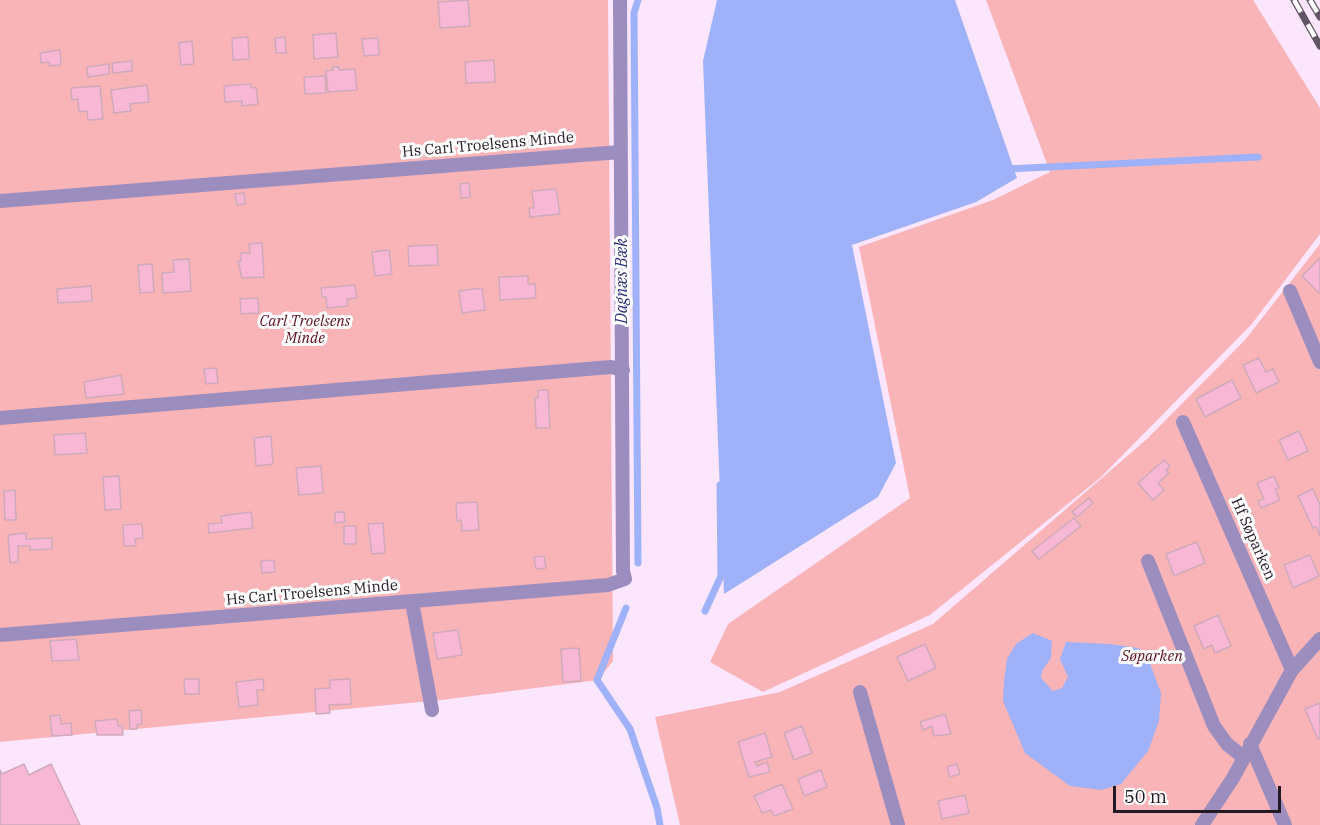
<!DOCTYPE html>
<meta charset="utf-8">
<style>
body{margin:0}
#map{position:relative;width:1320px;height:825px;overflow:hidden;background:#fbe6fd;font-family:"IBM Plex Serif",serif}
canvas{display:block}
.scale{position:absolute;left:1113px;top:786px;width:168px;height:27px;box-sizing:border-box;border:3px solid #231924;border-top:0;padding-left:8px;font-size:18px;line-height:21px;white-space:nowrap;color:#231924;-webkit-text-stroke:4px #fff;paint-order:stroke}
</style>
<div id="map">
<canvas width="1320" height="825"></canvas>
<div class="scale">50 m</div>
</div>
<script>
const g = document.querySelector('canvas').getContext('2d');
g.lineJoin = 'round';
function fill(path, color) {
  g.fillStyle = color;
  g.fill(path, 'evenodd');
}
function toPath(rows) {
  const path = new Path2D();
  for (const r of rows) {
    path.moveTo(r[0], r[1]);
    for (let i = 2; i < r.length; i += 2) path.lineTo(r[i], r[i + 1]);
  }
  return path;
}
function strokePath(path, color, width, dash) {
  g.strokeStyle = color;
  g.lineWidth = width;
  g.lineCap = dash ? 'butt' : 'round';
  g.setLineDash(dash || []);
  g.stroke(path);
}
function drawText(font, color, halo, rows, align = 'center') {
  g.font = font + ' "IBM Plex Serif",serif';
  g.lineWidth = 6;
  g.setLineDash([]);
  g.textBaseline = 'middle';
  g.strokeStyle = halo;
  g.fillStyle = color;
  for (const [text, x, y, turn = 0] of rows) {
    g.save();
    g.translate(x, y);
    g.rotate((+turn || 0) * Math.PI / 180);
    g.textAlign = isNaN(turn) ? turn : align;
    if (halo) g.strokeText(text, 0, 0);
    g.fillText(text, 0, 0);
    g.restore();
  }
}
const green = toPath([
 [0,0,608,0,613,661,598,680,441,700,0,742],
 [986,0,1253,0,1320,108,1320,234,1251,325,1100,478,930,615,763,692,710,662,728,624,910,498,859,247,993,200,1050,172],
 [1320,244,1320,825,680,825,655,717,780,692,933,624,1147,439,1245,340]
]);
const water = toPath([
 [717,0,955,0,1017,178,976,202,852,245,896,463,878,497,724,594,703,61],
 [1033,633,1052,641,1051,658,1042,671,1041,678,1053,691,1062,688,1068,677,1060,659,1066,642,1109,644,1138,648,1146,653,1161,693,1159,721,1148,751,1121,784,1101,790,1070,786,1025,753,1003,701,1004,681,1007,659,1016,644]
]);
const stream = toPath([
 [638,0,634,13,638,563],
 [1006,169,1258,157],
 [626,608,597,680,630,729,657,808,660,825],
 [705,611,721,576,720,485]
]);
const building = toPath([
 [468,0,470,26,440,28,438,2,468,0],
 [336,33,338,57,314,59,313,35,336,33],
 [248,37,249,59,233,60,232,38,248,37],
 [285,37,286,53,276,53,275,38,285,37],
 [378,38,379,55,364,56,362,39,378,38],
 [192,41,194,64,181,65,179,43,192,41],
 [60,50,61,65,49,66,49,62,41,63,40,53,60,50],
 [494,60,495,82,466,83,465,62,494,60],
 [132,61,132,71,113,73,112,63,132,61],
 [109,64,109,74,88,77,87,67,109,64],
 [332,67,339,67,339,70,355,69,357,90,328,92,326,71,333,70,332,67],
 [325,76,326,93,305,94,304,77,325,76],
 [251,84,251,88,256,87,258,104,242,106,242,101,225,102,224,86,251,84],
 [147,85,149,102,130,104,131,111,114,113,111,90,147,85],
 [100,86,103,119,88,120,87,111,79,112,78,99,72,100,71,88,100,86],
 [469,183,470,197,461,198,460,184,469,183],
 [556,189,560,214,530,217,529,208,534,208,532,191,556,189],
 [244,193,245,204,237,205,235,194,244,193],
 [262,243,264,277,242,278,238,261,241,261,241,253,250,253,249,244,262,243],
 [437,245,438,265,409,266,408,246,437,245],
 [389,250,392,274,375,276,372,252,389,250],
 [1320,258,1320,292,1319,293,1302,276,1320,258],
 [189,259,191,291,163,293,162,273,174,272,173,260,189,259],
 [152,264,154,292,140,293,138,265,152,264],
 [528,276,528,284,535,284,536,298,500,300,499,277,528,276],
 [355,285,357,298,347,299,348,306,327,308,326,297,322,297,321,288,355,285],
 [91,286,92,301,58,303,57,289,91,286],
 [482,288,485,310,462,313,459,291,482,288],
 [258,298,259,313,241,314,240,299,258,298],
 [1259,358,1266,372,1273,369,1279,382,1256,393,1243,365,1259,358],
 [216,368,218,383,206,384,204,369,216,368],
 [121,375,124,394,86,398,84,382,121,375],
 [1232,380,1241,398,1205,417,1196,399,1232,380],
 [538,390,548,390,550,428,536,428,535,398,538,398,538,390],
 [1299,431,1308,451,1288,460,1279,440,1299,431],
 [85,433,87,453,55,455,54,435,85,433],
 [271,436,273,464,256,466,254,438,271,436],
 [1164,460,1170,466,1166,470,1169,473,1158,483,1164,490,1153,500,1138,483,1164,460],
 [321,466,323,493,299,495,296,468,321,466],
 [119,476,121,509,105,510,103,477,119,476],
 [1274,476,1279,488,1275,489,1280,500,1261,508,1258,501,1264,499,1257,483,1274,476],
 [1313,489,1320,505,1320,536,1316,527,1313,528,1298,496,1313,489],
 [15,490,16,520,5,520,4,491,15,490],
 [1089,498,1093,503,1077,517,1072,512,1089,498],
 [477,502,479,530,462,531,461,520,457,521,456,503,477,502],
 [251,512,253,528,209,533,208,524,222,523,221,516,251,512],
 [335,512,344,512,345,522,335,523,335,512],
 [1074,518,1081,526,1039,559,1032,551,1074,518],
 [383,523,385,553,372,554,368,524,383,523],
 [142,524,143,538,135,539,136,546,124,546,123,525,142,524],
 [344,526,356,526,356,544,344,544,344,526],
 [26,533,26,539,52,538,52,549,30,550,30,546,18,546,18,562,10,563,8,535,26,533],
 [1197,542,1205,563,1174,576,1166,554,1197,542],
 [1310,555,1319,576,1293,588,1284,565,1310,555],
 [544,556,546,568,536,569,534,557,544,556],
 [274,560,275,572,262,573,261,561,274,560],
 [1218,615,1231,646,1215,653,1212,645,1204,649,1194,626,1218,615],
 [458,630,462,655,437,659,433,633,458,630],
 [76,639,79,660,52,661,50,641,76,639],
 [925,644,936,668,908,681,897,657,925,644],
 [579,648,581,681,563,682,561,649,579,648],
 [184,679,199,679,199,694,185,694,184,679],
 [263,679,264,690,257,690,258,705,239,707,236,682,263,679],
 [350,679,351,704,329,705,330,713,316,714,315,689,330,688,330,680,350,679],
 [1320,703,1320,738,1318,739,1305,709,1320,703],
 [141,710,142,724,137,725,137,729,130,729,129,711,141,710],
 [945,714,951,734,934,736,932,726,923,730,920,722,945,714],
 [60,715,61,724,71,723,72,735,52,736,50,716,60,715],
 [117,719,118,726,122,726,123,735,97,735,95,721,117,719],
 [802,726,812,753,794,760,784,733,802,726],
 [765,733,772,757,755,762,757,766,767,762,770,772,749,777,738,742,765,733],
 [24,764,29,775,51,764,80,825,0,825,0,770,2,774,24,764],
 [957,764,960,774,950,777,947,767,957,764],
 [821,770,827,787,804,796,798,779,821,770],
 [782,784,793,809,774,816,771,810,762,813,754,796,782,784],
 [965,795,969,813,942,819,938,801,965,795]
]);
const lane = toPath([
 [0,201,620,152],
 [1290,291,1320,362],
 [0,418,611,367,623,370],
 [1183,422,1292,670],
 [1148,561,1214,726,1227,744,1243,757],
 [412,602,432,710],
 [0,635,608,585,625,579,623,571,620,0],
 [860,692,898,825],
 [1250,744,1285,825],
 [1202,825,1233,778,1292,670,1320,639]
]);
const rail = toPath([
 [1294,0,1320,46],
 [1310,0,1320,17]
]);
const streetNames = [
 ["Hs Carl Troelsens Minde",488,145,-5],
 ["Hf Søparken",1253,539,66],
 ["Hs Carl Troelsens Minde",312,593,-5]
];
const parkNames = [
 ["Carl Troelsens",305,322],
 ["Minde",305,339],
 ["Søparken",1152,657]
];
const waterNames = [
 ["Dagnæs Bæk",622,281,-90]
];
fill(green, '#f9b4b8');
fill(water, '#9eb1f9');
strokePath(stream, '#9eb1f9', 7);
fill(building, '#f7b7d5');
strokePath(building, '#cfaabb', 1.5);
strokePath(lane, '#9c8dbf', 14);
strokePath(rail, '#625564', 7);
strokePath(rail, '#fff', 4.5, [14]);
drawText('15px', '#231924', '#fff', streetNames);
drawText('italic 15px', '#5c0f1f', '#fff', parkNames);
drawText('italic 16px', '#212979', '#fff', waterNames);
</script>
